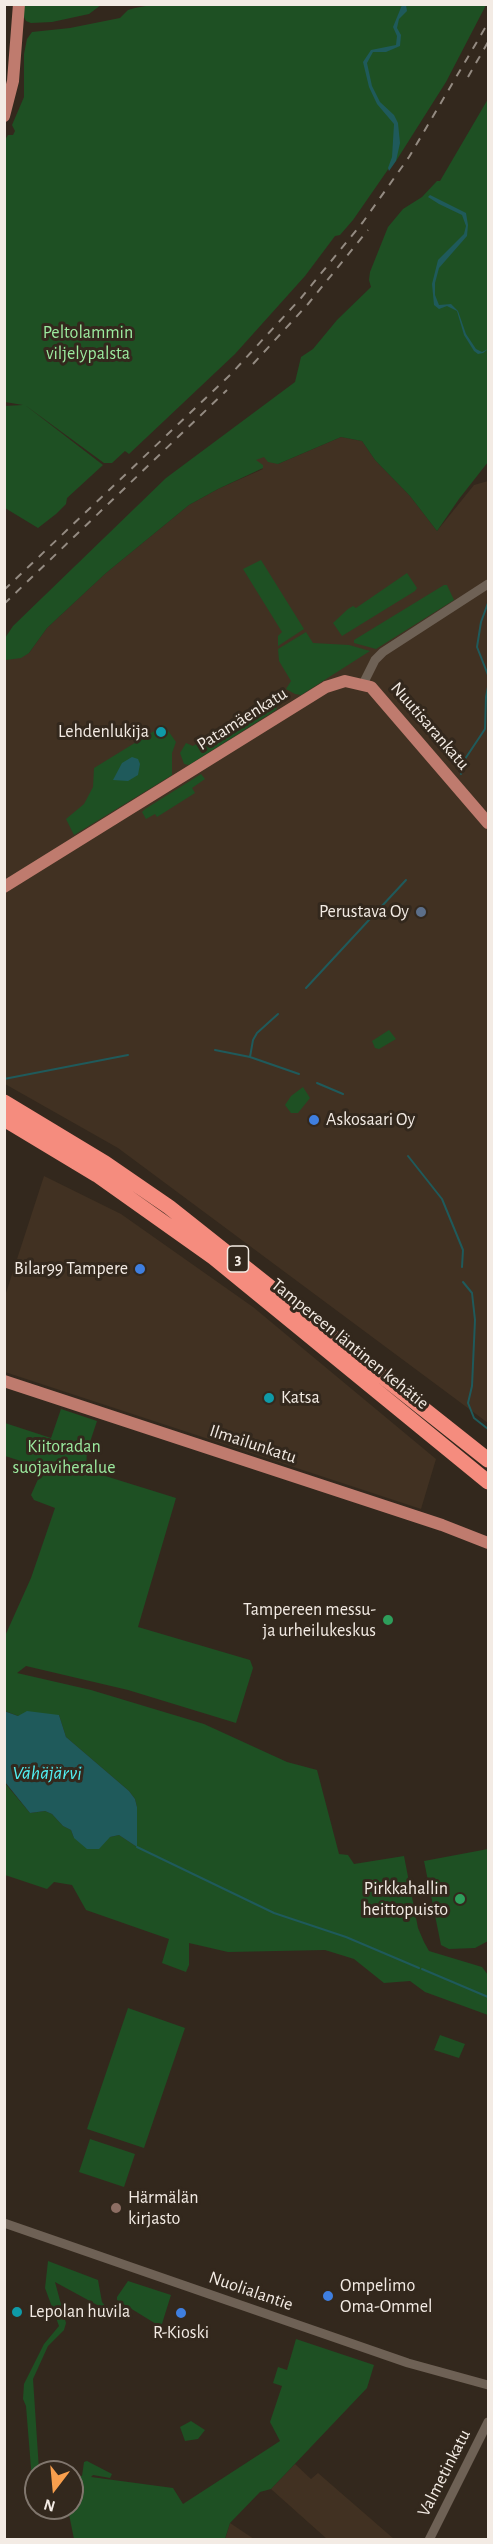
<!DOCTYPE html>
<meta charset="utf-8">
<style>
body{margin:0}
#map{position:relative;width:493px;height:2544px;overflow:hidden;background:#33281d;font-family:"Alegreya Sans",sans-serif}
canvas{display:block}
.frame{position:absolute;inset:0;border:6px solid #f3ebe4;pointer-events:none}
.north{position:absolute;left:24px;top:2460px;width:60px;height:60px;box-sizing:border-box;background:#33281d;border:2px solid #80766d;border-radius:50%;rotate:196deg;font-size:16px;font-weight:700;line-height:24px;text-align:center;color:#f3ebe4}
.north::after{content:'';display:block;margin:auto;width:21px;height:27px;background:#f99f4d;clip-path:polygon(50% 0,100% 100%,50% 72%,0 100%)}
</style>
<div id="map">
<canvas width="493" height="2544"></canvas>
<div class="frame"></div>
<div class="north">N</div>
</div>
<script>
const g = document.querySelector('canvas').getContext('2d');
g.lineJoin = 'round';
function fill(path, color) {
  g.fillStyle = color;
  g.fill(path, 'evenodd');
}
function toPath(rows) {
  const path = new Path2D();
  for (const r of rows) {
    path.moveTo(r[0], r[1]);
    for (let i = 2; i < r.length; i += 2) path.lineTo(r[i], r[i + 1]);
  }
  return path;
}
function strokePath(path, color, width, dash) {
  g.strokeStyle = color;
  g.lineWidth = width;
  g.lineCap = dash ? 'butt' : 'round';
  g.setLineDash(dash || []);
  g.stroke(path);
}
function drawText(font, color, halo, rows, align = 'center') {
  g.font = font + ' "Alegreya Sans",sans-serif';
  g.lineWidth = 6;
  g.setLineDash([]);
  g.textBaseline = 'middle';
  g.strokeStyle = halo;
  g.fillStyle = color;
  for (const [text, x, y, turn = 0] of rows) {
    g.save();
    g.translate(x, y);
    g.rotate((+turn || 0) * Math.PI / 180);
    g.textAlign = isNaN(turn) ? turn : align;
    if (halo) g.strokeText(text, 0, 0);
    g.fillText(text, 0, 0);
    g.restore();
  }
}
const built = toPath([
 [341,437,362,441,375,460,410,496,437,531,474,485,488,481,488,1423,118,1148,5,1084,4,657,6,660,29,653,47,628,106,573,189,505,218,489,263,469,254,460,256,452,278,464],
 [44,1176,121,1214,253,1307,436,1459,421,1509,5,1372,5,1296],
 [295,2464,311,2479,318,2473,394,2539,327,2539,271,2489],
 [230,2523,254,2539,225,2540]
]);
const green = toPath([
 [195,4,486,5,446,82,396,161,396,158,353,220,340,235,335,236,305,276,235,354,129,454,125,451,112,463,104,463,25,405,103,465,67,498,66,504,56,514,38,528,5,508,4,406,23,405,5,402,5,140,8,135,13,135,15,131,12,125,24,97,24,54,27,39,32,32,70,28,120,18,128,10,135,8,151,5],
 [24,5,101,5,89,14,52,22,31,23,26,21,23,15],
 [488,99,488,462,459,499,437,531,410,496,375,460,362,441,341,437,278,464,268,462,264,457,256,460,263,465,263,468,218,489,189,505,106,573,47,628,29,653,21,658,6,660,5,638,13,626,166,478,295,382,301,357,313,349,337,320,371,287,369,280,370,272,388,227,403,209,422,197,437,181,440,181],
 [261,560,304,629,278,646,278,636,282,632,243,569],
 [407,573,417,588,415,591,342,636,333,623,348,609,353,606,356,608],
 [444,585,447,585,454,600,376,649,354,643,354,640],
 [306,632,313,643,349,645,370,651,301,695,295,694,286,689,291,681,279,661,278,649],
 [270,698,279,702,276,710,189,765,184,764,180,753,186,743,193,746],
 [164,725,176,742,172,753,172,775,74,835,66,819,84,804,93,787,94,768],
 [201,774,205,779,192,788,195,793,157,817,155,814,146,819,142,812,145,809],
 [389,1030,396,1039,379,1049,375,1048,372,1041],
 [303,1087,310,1098,298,1113,291,1113,285,1105,291,1096],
 [61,1409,97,1421,87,1451,86,1470,176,1498,138,1627,250,1660,253,1668,236,1723,128,1690,26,1666,17,1673,91,1690,204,1724,287,1762,317,1770,339,1854,348,1855,354,1864,404,1856,418,1928,424,1942,429,1951,482,1967,488,1975,488,2015,425,1992,410,1981,384,1983,354,1959,325,1950,228,1952,189,1943,189,1965,186,1972,162,1963,169,1939,86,1910,72,1885,54,1882,47,1889,5,1875,4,1782,30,1813,45,1811,52,1814,63,1826,71,1830,74,1838,110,1837,119,1835,137,1847,137,1807,135,1799,129,1791,66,1737,59,1715,18,1716,5,1711,5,1636,31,1578,55,1508,34,1500,31,1495,43,1468,5,1456,5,1423,51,1438],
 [488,1849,488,1941,475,1948,449,1949,441,1945,424,1861],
 [128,2008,185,2028,144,2148,87,2129],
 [440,2035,465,2044,459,2058,434,2050],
 [90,2139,135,2154,124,2187,79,2172],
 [48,2261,98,2280,102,2302,110,2312,55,2282,66,2323,64,2330,48,2346,33,2379,39,2470,36,2472,36,2481,33,2493,26,2406,23,2399,24,2384,44,2344,59,2326,45,2288],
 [128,2281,171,2295,161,2327,117,2300,117,2297],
 [296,2339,374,2365,367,2388,271,2489,260,2492,230,2523,225,2539,74,2539,68,2509,72,2508,75,2475,82,2476,84,2462,87,2461,112,2474,110,2478,93,2475,91,2477,173,2488,183,2504,280,2441,270,2422,282,2386,273,2383,278,2367,287,2370],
 [191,2421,205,2430,198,2439,185,2441,180,2427]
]);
const water = toPath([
 [402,5,406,5,407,11,399,19,397,28,401,35,400,46,386,52,373,52,367,63,372,86,380,102,394,115,398,123,400,143,396,161,389,171,388,168,392,157,394,124,377,104,369,87,363,62,371,50,396,45,397,36,393,27],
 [430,195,466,213,468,225,467,236,439,268,435,283,435,295,439,305,451,304,458,311,466,334,476,349,482,352,488,349,483,353,478,354,474,351,464,335,457,311,447,306,439,309,434,305,432,284,438,260,464,234,466,226,462,215,439,204,428,197],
 [132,757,138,759,140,764,138,775,128,781,113,780,122,763],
 [4,1711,18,1716,27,1711,59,1715,66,1737,129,1791,135,1799,137,1807,137,1847,119,1835,110,1837,99,1849,87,1849,74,1838,71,1830,63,1826,52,1814,45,1811,30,1813,5,1782]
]);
const stream = toPath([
 [488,603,481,622,477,647,488,675],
 [461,774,465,759,485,729,486,697,488,687],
 [306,988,406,880],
 [215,1050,250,1057,299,1074],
 [250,1057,253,1040,257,1033,278,1014],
 [4,1079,128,1055],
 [317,1083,343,1094],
 [408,1156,442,1199,463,1250,462,1267],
 [463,1282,472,1293,475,1320,472,1386,468,1403,474,1418,488,1429],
 [137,1847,274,1913,346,1937,419,1968],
 [422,1969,488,1997]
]);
const minor = toPath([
 [363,684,375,660,383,652,488,584],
 [4,2223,408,2363,488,2385],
 [429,2540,488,2422]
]);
const major = toPath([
 [4,116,13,81,19,4],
 [4,887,326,687,345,681,371,687,488,823],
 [4,1381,442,1525,488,1543]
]);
const highway = toPath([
 [4,1102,105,1163,169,1207,488,1460],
 [4,1119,97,1175,214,1258,488,1482]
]);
const rail = toPath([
 [468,77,488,42],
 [253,364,308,304,368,230],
 [4,590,231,374,301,298,363,222,409,157,488,23],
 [4,604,227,390]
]);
const markers = [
 [161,732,6,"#0f9aa8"],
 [421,912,6,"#5c6f8a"],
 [314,1120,6,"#3f7fe0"],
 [140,1269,6,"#3f7fe0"],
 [269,1398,6,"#0f9aa8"],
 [388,1620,6,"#2e9e5b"],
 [460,1899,6,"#2e9e5b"],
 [116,2208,6,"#8d6e63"],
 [328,2296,6,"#3f7fe0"],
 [17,2312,6,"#0f9aa8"],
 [181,2313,6,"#3f7fe0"]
];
const shields = [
 [238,1259,21]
];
const shieldNames = [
 ["3",238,1259]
];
const parkNames = [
 ["Peltolammin",88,333],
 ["viljelypalsta",88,354],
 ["Kiitoradan",64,1447],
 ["suojaviheralue",64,1468]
];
const streetNames = [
 ["Patamäenkatu",242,719,-32],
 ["Nuutisarankatu",430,726,49],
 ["Tampereen läntinen kehätie",350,1344,39],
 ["Ilmailunkatu",253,1444,18],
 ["Nuolialantie",251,2291,19],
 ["Valmetinkatu",444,2473,-63]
];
const poiNames = [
 ["Lehdenlukija",149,732],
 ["Perustava Oy",409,912],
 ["Askosaari Oy",326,1120,"left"],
 ["Bilar99 Tampere",128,1269],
 ["Katsa",281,1398,"left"],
 ["Tampereen messu-",376,1610],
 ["ja urheilukeskus",376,1631],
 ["Pirkkahallin",448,1889],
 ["heittopuisto",448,1910],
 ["Härmälän",128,2198,"left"],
 ["kirjasto",128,2219,"left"],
 ["Ompelimo",340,2286,"left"],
 ["Oma-Ommel",340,2307,"left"],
 ["Lepolan huvila",29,2312,"left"],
 ["R-Kioski",181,2333,"center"]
];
const waterNames = [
 ["Vähäjärvi",47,1773]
];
fill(built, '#413122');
fill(green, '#1e5023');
fill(water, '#1f5a5b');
strokePath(stream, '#1f5a5b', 2);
strokePath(minor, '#6e6155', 9);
strokePath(major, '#bf7b6e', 12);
strokePath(highway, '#f58c7e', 15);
strokePath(rail, '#948b82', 2, [8, 8]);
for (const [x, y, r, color] of markers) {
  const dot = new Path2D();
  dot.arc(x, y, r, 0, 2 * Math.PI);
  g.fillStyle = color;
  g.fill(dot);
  strokePath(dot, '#33281d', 2);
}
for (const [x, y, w] of shields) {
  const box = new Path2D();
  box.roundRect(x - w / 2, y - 13, w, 26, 4.5);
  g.fillStyle = '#33281d';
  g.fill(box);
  strokePath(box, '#f3ebe4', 1.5);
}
drawText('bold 16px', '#f3ebe4', null, shieldNames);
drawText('18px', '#9ceb9f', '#33281d', parkNames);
drawText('18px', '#f3ebe4', '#33281d', streetNames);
drawText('18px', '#f3ebe4', '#33281d', poiNames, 'right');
drawText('italic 20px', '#51eff2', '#33281d', waterNames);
</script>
